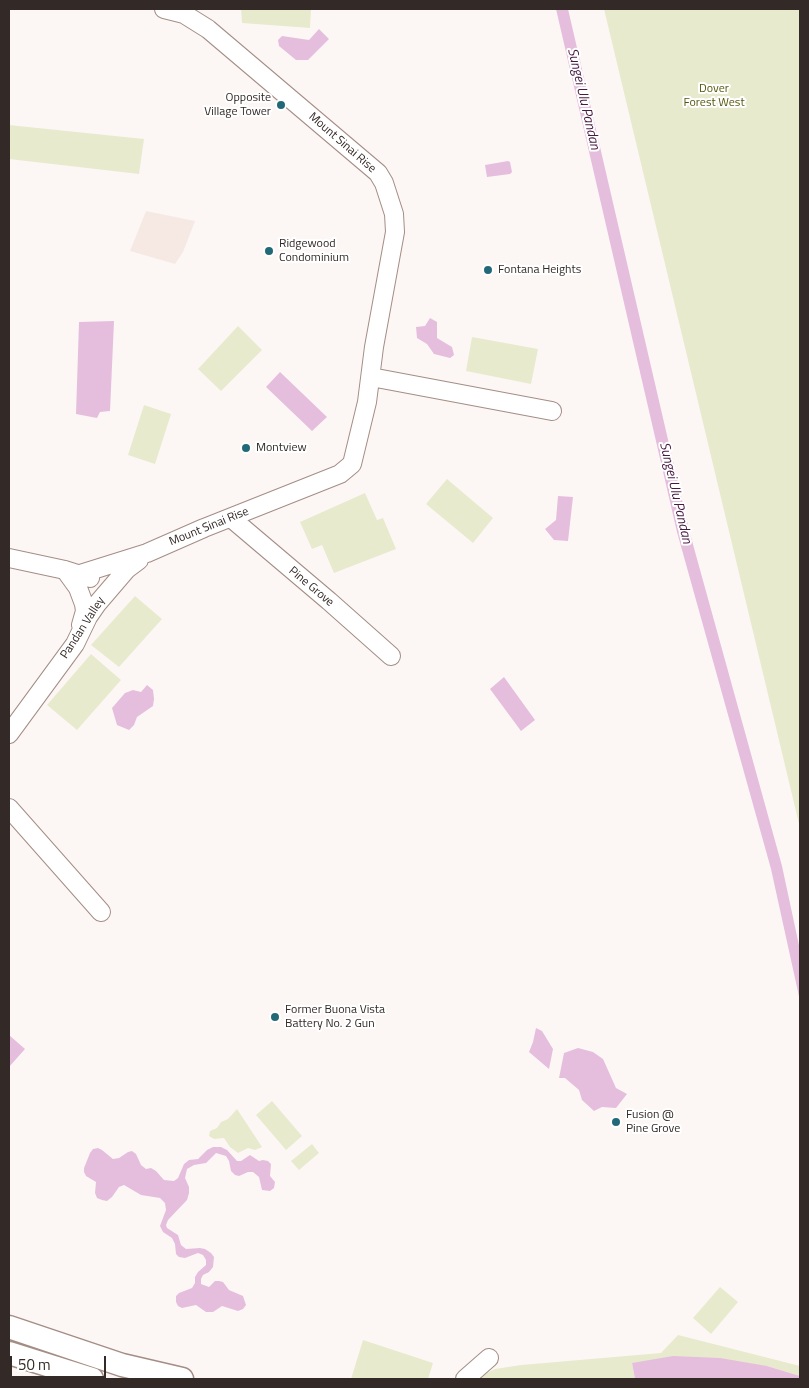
<!DOCTYPE html>
<style>
body{margin:0}
#map{position:relative;width:809px;height:1388px;overflow:hidden;background:#fcf7f5;font-family:"Titillium Web",sans-serif}
canvas{display:block}
.frame{position:absolute;inset:0;border:10px solid #332926;pointer-events:none}
.scale{position:absolute;left:10px;top:1356px;width:96px;height:22px;box-sizing:border-box;border:2px solid #332926;border-top:0;padding-left:6px;font-size:15px;line-height:18px;white-space:nowrap;color:#332926;-webkit-text-stroke:4px #fff;paint-order:stroke}
</style>
<div id="map">
<canvas width="809" height="1388"></canvas>
<div class="frame"></div>
<div class="scale">50 m</div>
</div>
<script>
const g = document.querySelector('canvas').getContext('2d');
g.lineJoin = 'round';
function fill(path, color) {
  g.fillStyle = color;
  g.fill(path, 'evenodd');
}
function toPath(rows) {
  const path = new Path2D();
  for (const r of rows) {
    path.moveTo(r[0], r[1]);
    for (let i = 2; i < r.length; i += 2) path.lineTo(r[i], r[i + 1]);
  }
  return path;
}
function strokePath(path, color, width, dash) {
  g.strokeStyle = color;
  g.lineWidth = width;
  g.lineCap = dash ? 'butt' : 'round';
  g.setLineDash(dash || []);
  g.stroke(path);
}
function drawText(font, color, halo, rows, align = 'center') {
  g.font = font + ' "Titillium Web",sans-serif';
  g.lineWidth = 4;
  g.setLineDash([]);
  g.textBaseline = 'middle';
  g.strokeStyle = halo;
  g.fillStyle = color;
  for (const [text, x, y, turn = 0] of rows) {
    g.save();
    g.translate(x, y);
    g.rotate((+turn || 0) * Math.PI / 180);
    g.textAlign = isNaN(turn) ? turn : align;
    if (halo) g.strokeText(text, 0, 0);
    g.fillText(text, 0, 0);
    g.restore();
  }
}
const built = toPath([
 [146,211,195,221,183,252,175,264,130,251]
]);
const green = toPath([
 [241,9,311,9,310,28,242,23],
 [604,9,800,9,800,828],
 [9,125,144,139,139,174,9,159],
 [238,326,262,350,221,391,198,369],
 [472,337,538,349,531,384,466,371],
 [144,405,171,414,155,464,128,455],
 [447,479,493,518,473,543,426,504],
 [365,493,377,520,383,518,396,549,334,573,322,545,312,549,300,522],
 [135,596,162,619,119,667,91,645],
 [91,654,121,680,77,730,47,705],
 [272,1101,302,1136,286,1150,256,1115],
 [237,1109,262,1147,255,1150,248,1148,238,1153,230,1147,224,1138,214,1139,209,1136,210,1131,217,1128,221,1122,228,1119],
 [312,1144,319,1153,299,1170,291,1161],
 [720,1287,738,1302,711,1334,693,1318],
 [678,1335,800,1366,800,1376,767,1366,632,1363,635,1379,475,1379,495,1369,521,1365,661,1353],
 [363,1340,433,1363,428,1379,351,1379]
]);
const water = toPath([
 [556,9,568,9,689,530,782,866,800,950,800,1001,771,869,677,532],
 [319,29,329,39,308,60,296,60,279,46,278,40,282,36,309,40],
 [508,161,510,162,512,172,510,174,487,177,485,165],
 [430,318,437,322,437,338,452,347,454,355,450,358,434,354,427,344,417,338,416,327,425,326],
 [114,321,110,411,100,412,97,418,76,414,79,322],
 [280,372,327,417,312,431,266,387],
 [558,496,573,497,568,541,554,540,545,529,556,520],
 [504,677,535,720,521,731,490,689],
 [147,685,153,690,154,699,153,706,137,717,134,725,129,730,117,725,112,708,125,693,133,690,141,692],
 [536,1028,542,1031,553,1049,549,1069,529,1052,533,1042],
 [9,1035,25,1049,9,1067],
 [578,1048,593,1052,603,1059,616,1088,627,1094,616,1108,602,1107,594,1111,582,1100,579,1090,565,1078,559,1078,564,1053],
 [213,1147,221,1147,227,1150,237,1161,241,1161,250,1155,259,1161,263,1160,268,1161,271,1164,270,1176,275,1182,274,1188,270,1191,262,1190,259,1177,253,1172,248,1172,239,1176,235,1175,231,1171,229,1161,226,1156,216,1153,206,1163,194,1165,187,1169,185,1178,189,1187,189,1193,187,1200,168,1220,166,1225,167,1228,178,1235,181,1245,186,1249,200,1248,205,1249,211,1253,214,1257,213,1267,209,1272,203,1275,201,1279,201,1284,209,1287,215,1281,219,1281,223,1282,229,1290,243,1296,246,1305,243,1309,238,1311,222,1306,213,1312,206,1312,196,1305,182,1308,178,1306,176,1302,176,1296,179,1293,192,1288,195,1283,195,1277,198,1272,206,1265,206,1260,203,1255,198,1253,185,1258,179,1257,176,1254,175,1244,172,1238,163,1232,160,1226,166,1210,165,1203,160,1198,141,1195,124,1185,119,1187,112,1197,107,1201,102,1200,97,1198,95,1193,96,1182,86,1176,84,1172,84,1168,90,1153,93,1149,98,1148,102,1150,113,1159,119,1158,128,1152,132,1151,136,1154,141,1165,146,1169,151,1168,156,1171,164,1180,174,1181,178,1178,184,1164,189,1160,198,1159,207,1150],
 [673,1356,720,1358,767,1366,800,1376,800,1379,635,1379,632,1363]
]);
const minor = toPath([
 [371,377,552,411],
 [231,518,329,601,391,656],
 [9,558,65,570,90,578],
 [65,570,78,588,84,604,85,611,81,625],
 [80,574,147,553,204,528,340,474,352,464,367,402,374,347,395,232,394,214,384,183,378,173,208,29,184,14,164,9],
 [9,734,75,644,88,617,97,604,127,569,139,560],
 [9,808,101,912],
 [465,1379,489,1358]
]);
const major = toPath([
 [9,1327,122,1365,182,1379],
 [9,1353,92,1379]
]);
const markers = [
 [281,105,5,"#226977"],
 [269,251,5,"#226977"],
 [488,270,5,"#226977"],
 [246,448,5,"#226977"],
 [275,1017,5,"#226977"],
 [616,1122,5,"#226977"]
];
const parkNames = [
 ["Dover",714,89],
 ["Forest West",714,103]
];
const poiNames = [
 ["Opposite",271,98,"right"],
 ["Village Tower",271,112,"right"],
 ["Ridgewood",279,244],
 ["Condominium",279,258],
 ["Fontana Heights",498,270],
 ["Montview",256,448],
 ["Former Buona Vista",285,1010],
 ["Battery No. 2 Gun",285,1024],
 ["Fusion @",626,1115],
 ["Pine Grove",626,1129]
];
const streetNames = [
 ["Mount Sinai Rise",342,143,41],
 ["Mount Sinai Rise",209,527,-22],
 ["Pine Grove",311,587,40],
 ["Pandan Valley",83,628,-57]
];
const waterNames = [
 ["Sungei Ulu Pandan",583,99,77],
 ["Sungei Ulu Pandan",675,493,77]
];
fill(built, '#f6e9e4');
fill(green, '#e8eace');
fill(water, '#e5bedd');
strokePath(minor, '#a48d85', 20);
strokePath(major, '#a48d85', 25);
strokePath(minor, '#fff', 18);
strokePath(major, '#fff', 22);
for (const [x, y, r, color] of markers) {
  const dot = new Path2D();
  dot.arc(x, y, r, 0, 2 * Math.PI);
  g.fillStyle = color;
  g.fill(dot);
  strokePath(dot, '#fff', 2);
}
drawText('12px', '#56570e', '#fff', parkNames);
drawText('12px', '#332926', '#fff', poiNames, 'left');
drawText('12px', '#332926', '#fff', streetNames);
drawText('italic 14px', '#481a42', '#fff', waterNames);
</script>
